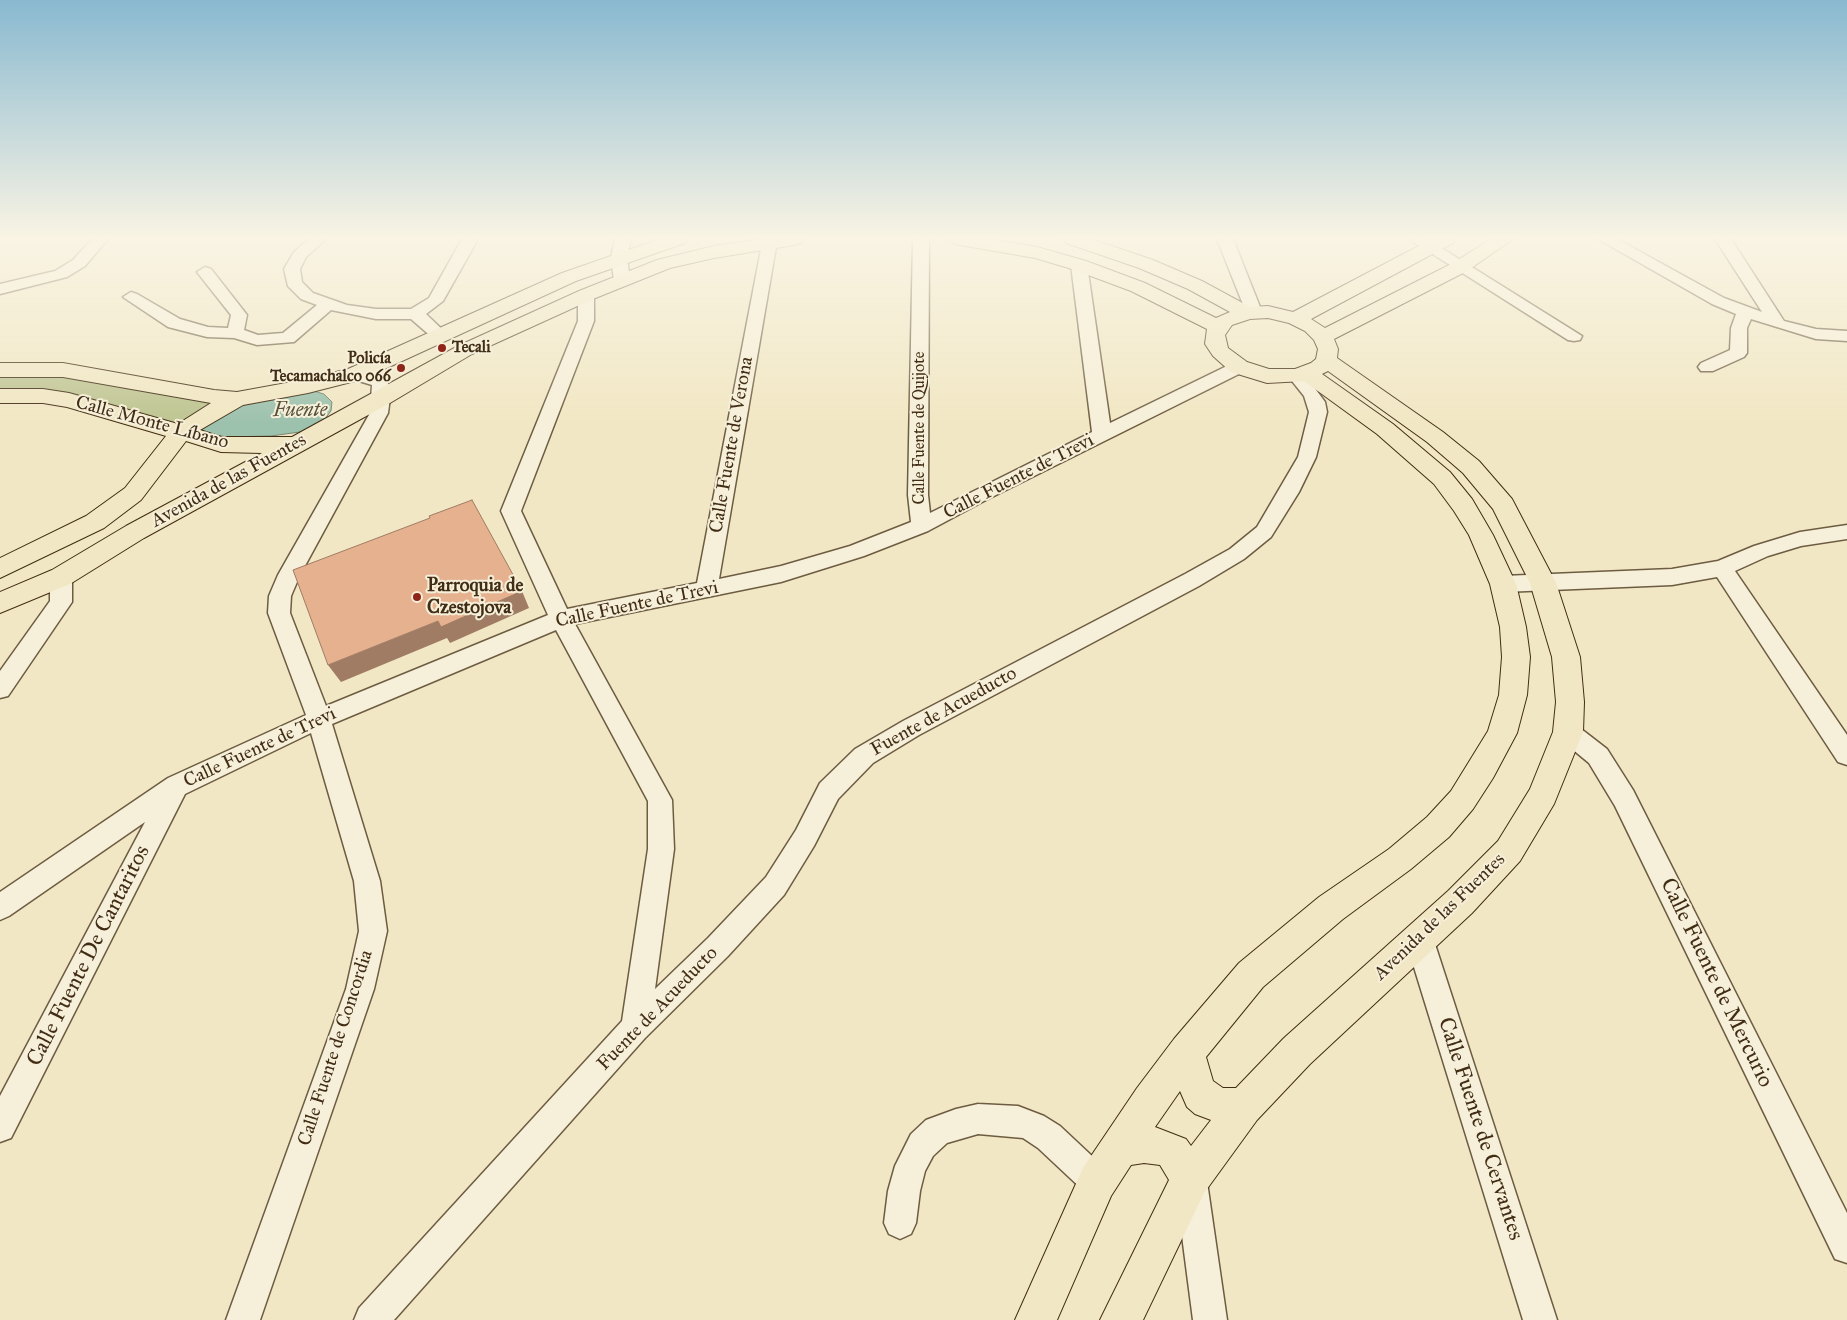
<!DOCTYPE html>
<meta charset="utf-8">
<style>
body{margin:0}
canvas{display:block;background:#f1e7c4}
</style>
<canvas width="1847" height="1320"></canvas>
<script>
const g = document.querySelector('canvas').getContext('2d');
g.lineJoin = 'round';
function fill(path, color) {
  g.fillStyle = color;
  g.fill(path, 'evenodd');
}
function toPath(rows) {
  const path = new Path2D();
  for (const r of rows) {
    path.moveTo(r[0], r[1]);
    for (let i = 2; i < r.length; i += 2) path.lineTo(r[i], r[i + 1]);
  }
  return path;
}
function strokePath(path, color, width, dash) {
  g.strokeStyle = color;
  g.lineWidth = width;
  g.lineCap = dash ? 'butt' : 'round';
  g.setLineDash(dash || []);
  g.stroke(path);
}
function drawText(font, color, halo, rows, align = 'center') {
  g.font = font + ' "IM FELL Great Primer",serif';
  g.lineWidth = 4;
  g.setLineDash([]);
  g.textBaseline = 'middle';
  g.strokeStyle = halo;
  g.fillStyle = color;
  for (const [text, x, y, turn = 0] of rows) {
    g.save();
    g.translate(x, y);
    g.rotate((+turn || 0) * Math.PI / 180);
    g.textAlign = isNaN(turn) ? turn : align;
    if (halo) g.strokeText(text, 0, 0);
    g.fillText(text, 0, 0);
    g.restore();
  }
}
const green = toPath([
 [0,373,62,373,233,399,182,427,71,398,0,395]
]);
const water = toPath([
 [310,390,324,394,332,402,331,411,320,425,307,431,271,436,226,437,188,428,240,399,310,390]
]);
const minor = toPath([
 [92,239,108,239,85,266,67,277,0,294,0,284,55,271,73,260,92,239],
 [309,239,326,239,306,257,300,269,302,282,313,293,347,305,376,309,411,309,429,298,462,239,478,239,443,301,426,314,447,334,445,338,439,339,433,338,411,319,376,319,331,310,294,342,257,345,234,338,207,337,168,327,123,297,131,292,137,294,180,319,208,327,228,328,231,315,197,272,205,267,211,269,247,315,244,330,258,335,283,333,317,305,301,299,288,286,284,269,294,252,309,239],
 [615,239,631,239,627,258,630,280,622,285,614,280,611,258,615,239],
 [763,239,775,239,777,241,719,579,781,566,850,546,911,522,908,495,913,239,929,239,928,495,930,513,1092,432,1071,265,1073,262,1079,260,1087,265,1110,423,1233,363,1245,363,1248,367,1245,371,984,501,928,531,864,556,781,582,575,624,672,800,674,849,655,989,708,938,766,877,796,830,820,783,855,749,903,721,1185,574,1230,549,1257,527,1298,457,1309,412,1304,396,1288,376,1291,372,1303,372,1325,402,1327,412,1316,457,1299,492,1271,537,1244,559,1199,586,919,735,873,763,838,799,814,846,784,895,728,956,645,1038,394,1320,354,1320,359,1308,622,1021,648,849,648,801,556,630,332,724,380,881,387,931,374,989,260,1320,226,1320,346,989,359,931,354,881,311,733,185,794,11,1138,0,1142,0,1096,145,822,9,916,0,920,0,892,168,778,306,715,268,613,269,596,278,575,370,413,372,385,349,378,346,374,349,370,355,369,385,378,391,389,388,413,300,575,291,596,290,613,326,706,548,615,501,511,578,321,578,295,580,292,592,292,594,295,594,321,521,511,567,609,697,583,763,239],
 [1217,239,1233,239,1262,312,1260,315,1254,317,1248,315,1246,312,1217,239],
 [1409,239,1427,239,1582,336,1580,340,1574,341,1568,340,1409,239],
 [1598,239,1617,239,1724,298,1762,312,1715,239,1731,239,1784,321,1816,329,1847,331,1847,341,1816,339,1751,319,1747,328,1747,353,1744,357,1713,371,1701,371,1698,367,1701,363,1730,350,1731,328,1736,314,1712,304,1598,239],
 [1847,525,1847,539,1801,546,1768,556,1735,571,1847,735,1847,765,1838,762,1717,577,1672,585,1503,592,1496,590,1492,584,1496,578,1503,576,1672,569,1718,561,1754,546,1800,532,1847,525],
 [61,569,68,572,72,577,72,602,8,696,0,698,0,671,50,601,50,577,54,572,61,569],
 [1568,722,1576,725,1607,749,1633,790,1847,1213,1847,1263,1835,1259,1615,806,1589,763,1560,739,1556,732,1560,725,1568,722],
 [1419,925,1429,929,1433,938,1557,1320,1523,1320,1405,938,1409,929,1419,925],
 [978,1104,1018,1106,1044,1116,1060,1126,1108,1171,1113,1182,1108,1193,1097,1198,1086,1193,1038,1148,1023,1138,978,1134,947,1143,933,1156,925,1171,920,1191,916,1223,911,1234,900,1239,889,1234,884,1223,888,1191,895,1166,911,1134,926,1120,956,1109,978,1104],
 [1191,1166,1202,1171,1207,1182,1227,1320,1193,1320,1175,1182,1180,1171,1191,1166]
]);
const major = toPath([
 [660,239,687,239,685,243,576,281,363,379,308,393,243,405,200,430,221,437,292,437,458,346,579,291,657,260,714,246,760,239,803,239,801,243,794,245,714,258,670,268,593,299,472,354,390,403,144,538,70,584,0,613,0,592,52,570,126,526,262,453,221,452,186,441,141,500,104,528,0,578,0,558,86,516,125,488,166,436,67,407,43,403,0,403,0,389,43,389,69,393,178,424,211,403,63,377,0,377,0,363,63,363,214,390,237,392,308,379,348,369,562,273,660,239],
 [951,239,990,239,1037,247,1086,261,1145,283,1216,318,1230,312,1188,289,1139,268,1066,243,1064,239,1091,239,1153,260,1202,281,1250,307,1268,306,1293,312,1432,239,1455,239,1453,243,1311,319,1325,328,1453,263,1491,239,1513,239,1467,271,1334,339,1338,349,1337,358,1443,432,1479,461,1512,499,1556,583,1580,657,1584,702,1583,732,1554,804,1520,861,1472,913,1310,1064,1257,1120,1204,1193,1143,1320,1100,1320,1169,1180,1160,1165,1144,1163,1131,1165,1111,1196,1057,1320,1015,1320,1083,1168,1137,1088,1174,1039,1239,963,1319,897,1389,849,1427,817,1451,791,1488,731,1499,695,1502,657,1500,627,1490,584,1469,535,1454,511,1434,484,1377,434,1304,381,1267,383,1231,372,1213,356,1205,344,1207,329,1131,291,1072,269,1035,258,960,245,953,243,951,239],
 [1268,318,1289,323,1305,331,1314,340,1318,349,1316,359,1311,363,1295,369,1269,369,1247,362,1228,348,1225,335,1232,325,1250,319,1268,318],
 [1328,371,1427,442,1463,473,1493,509,1530,583,1552,657,1556,702,1553,732,1530,789,1498,841,1448,891,1284,1038,1236,1088,1223,1088,1213,1081,1206,1057,1263,987,1343,919,1411,869,1449,837,1473,809,1493,778,1517,733,1527,695,1530,657,1526,627,1516,584,1493,535,1472,499,1450,472,1393,424,1322,374,1328,371],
 [1180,1091,1187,1107,1195,1114,1211,1120,1191,1146,1186,1139,1155,1127,1180,1091]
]);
const shadedWall = toPath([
 [522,591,529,608,450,643,447,638,341,682,328,665,438,621]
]);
const building = toPath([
 [472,500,522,591,441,627,438,621,328,665,293,570,430,518,429,516,472,500]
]);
const markers = [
 [442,348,5,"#8f2418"],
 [401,368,5,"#8f2418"],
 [417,597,5,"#8f2418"]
];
const farPoinames = [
 ["Tecali",452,348],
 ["Policía",391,359,"right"],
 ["Tecamachalco 066",391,377,"right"]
];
const farStreetnames = [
 ["Calle Fuente de Quijote",920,428,-90]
];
const streetNames = [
 ["Calle Monte Líbano",152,423,15],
 ["Calle Fuente de Verona",732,445,-80],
 ["Calle Fuente de Trevi",1019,477,-27],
 ["Avenida de las Fuentes",229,481,-29],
 ["Calle Fuente de Trevi",637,605,-12],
 ["Fuente de Acueducto",944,712,-29],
 ["Calle Fuente de Trevi",260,748,-25],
 ["Avenida de las Fuentes",1440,917,-44],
 ["Fuente de Acueducto",658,1009,-46],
 ["Calle Fuente de Concordia",336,1048,-72]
];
const poiNames = [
 ["Parroquia de",427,586],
 ["Czestojova",427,608]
];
const waterNames = [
 ["Fuente",300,411]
];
const nearStreetnames = [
 ["Calle Fuente De Cantaritos",89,956,-63],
 ["Calle Fuente de Mercurio",1716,983,64],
 ["Calle Fuente de Cervantes",1480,1129,72]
];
fill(green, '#bec491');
fill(water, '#9cc1ad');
strokePath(water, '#788670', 1);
strokePath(minor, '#6d5c41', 3);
strokePath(major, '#412d15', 2);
fill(minor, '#f6efd9');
fill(major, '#f1e7c4');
fill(shadedWall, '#a07c64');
fill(building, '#e5b18f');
strokePath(building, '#a07c64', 1);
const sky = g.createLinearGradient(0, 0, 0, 424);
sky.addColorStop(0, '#89b9d0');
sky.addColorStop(0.56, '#f9f4e4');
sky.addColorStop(1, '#f9f4e400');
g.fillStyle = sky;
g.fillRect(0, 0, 1847, 424);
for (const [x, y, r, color] of markers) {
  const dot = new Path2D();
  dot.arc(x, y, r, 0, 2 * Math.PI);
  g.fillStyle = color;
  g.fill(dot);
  strokePath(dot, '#f6efd9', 2);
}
drawText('bold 16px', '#412d15', '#f6efd9', farPoinames, 'left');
drawText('16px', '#412d15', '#f6efd9', farStreetnames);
drawText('19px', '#412d15', '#f6efd9', streetNames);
drawText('bold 19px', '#412d15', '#f6efd9', poiNames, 'left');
drawText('italic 20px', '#58523b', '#f6efd9', waterNames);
drawText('22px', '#412d15', '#f6efd9', nearStreetnames);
</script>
